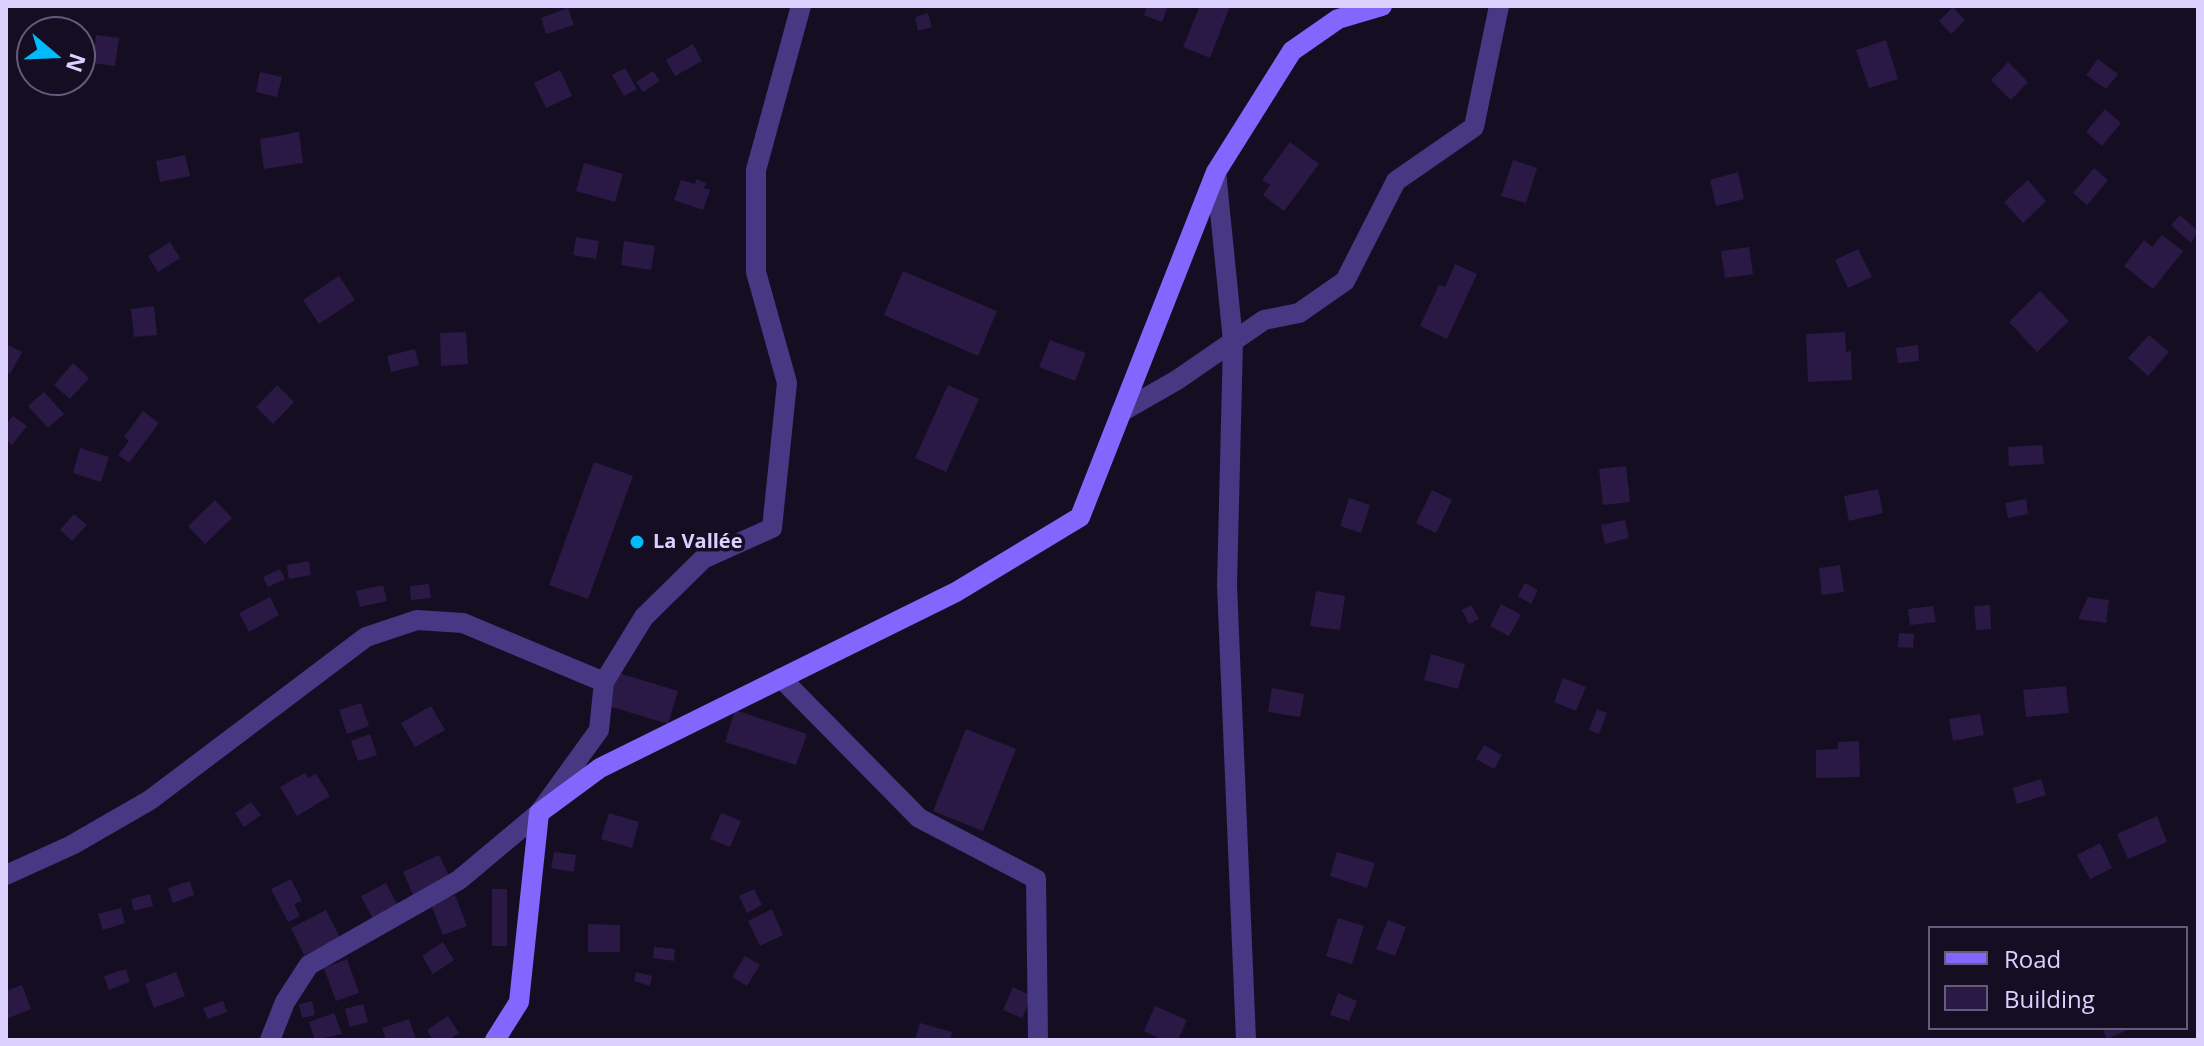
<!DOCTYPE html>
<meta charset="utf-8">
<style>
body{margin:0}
#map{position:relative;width:2204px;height:1046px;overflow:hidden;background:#150e23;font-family:"Open Sans",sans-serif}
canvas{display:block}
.frame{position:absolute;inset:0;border:8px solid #dcd0ff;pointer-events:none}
.legend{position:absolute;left:1928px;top:926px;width:260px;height:104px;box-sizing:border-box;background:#150e23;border:2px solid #655c7b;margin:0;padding:10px 14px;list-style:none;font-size:24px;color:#dcd0ff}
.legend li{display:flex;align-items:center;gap:16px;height:40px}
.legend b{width:40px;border:2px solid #655c7b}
.north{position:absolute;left:16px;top:16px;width:80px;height:80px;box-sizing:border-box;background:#150e23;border:2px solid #655c7b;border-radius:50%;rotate:109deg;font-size:22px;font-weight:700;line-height:32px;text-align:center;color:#dcd0ff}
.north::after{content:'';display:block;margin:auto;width:28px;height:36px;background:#00bafb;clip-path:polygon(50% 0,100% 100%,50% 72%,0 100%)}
</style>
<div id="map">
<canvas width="2204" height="1046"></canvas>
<div class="frame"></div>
<ul class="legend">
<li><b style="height:10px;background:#8267ff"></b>Road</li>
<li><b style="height:22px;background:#291944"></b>Building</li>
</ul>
<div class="north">N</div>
</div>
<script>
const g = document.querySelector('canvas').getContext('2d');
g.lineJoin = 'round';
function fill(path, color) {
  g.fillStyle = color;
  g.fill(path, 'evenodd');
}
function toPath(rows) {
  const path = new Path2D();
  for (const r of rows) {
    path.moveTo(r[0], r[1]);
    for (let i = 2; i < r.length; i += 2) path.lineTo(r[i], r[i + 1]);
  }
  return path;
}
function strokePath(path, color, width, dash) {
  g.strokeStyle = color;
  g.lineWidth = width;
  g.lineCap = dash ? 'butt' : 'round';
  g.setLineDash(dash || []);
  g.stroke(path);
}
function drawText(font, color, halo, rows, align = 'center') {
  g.font = font + ' "Open Sans",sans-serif';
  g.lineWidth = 7;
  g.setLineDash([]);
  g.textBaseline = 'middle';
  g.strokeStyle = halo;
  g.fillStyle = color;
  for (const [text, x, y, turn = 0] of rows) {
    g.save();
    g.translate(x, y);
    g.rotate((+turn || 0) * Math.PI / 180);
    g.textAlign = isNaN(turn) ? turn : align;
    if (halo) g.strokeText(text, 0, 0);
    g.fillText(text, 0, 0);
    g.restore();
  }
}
const building = toPath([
 [1147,6,1168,6,1162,22,1144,15],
 [1200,6,1230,6,1210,58,1183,47],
 [1953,7,1965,20,1951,34,1939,21],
 [568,8,574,25,546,34,541,18],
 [928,13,932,27,918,31,915,17],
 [96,35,119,38,115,66,93,63],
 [1886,40,1898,79,1869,88,1856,50],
 [693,44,702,61,675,76,666,60],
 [2098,59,2118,74,2106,89,2086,75],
 [2008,62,2028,82,2011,100,1991,80],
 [625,68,637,89,624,96,612,75],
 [560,70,572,96,546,108,534,83],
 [653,71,660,81,643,92,636,82],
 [260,72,282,77,277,97,256,92],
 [2105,109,2121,123,2102,146,2086,132],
 [299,132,303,163,264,169,260,139],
 [1290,142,1319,164,1284,211,1263,195,1270,185,1262,180],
 [185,155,190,176,160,182,156,161],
 [1513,160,1537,168,1526,203,1501,196],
 [584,163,623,174,615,202,576,191],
 [2094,168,2108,180,2087,205,2073,193],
 [1738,172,1744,199,1716,206,1710,180],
 [696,179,706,183,704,188,710,190,703,210,674,200,681,180,695,184],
 [2028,180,2046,201,2023,223,2004,202],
 [2180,215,2198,231,2191,243,2171,225],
 [2162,235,2183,251,2153,289,2124,266,2144,240,2152,247],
 [576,237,599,241,596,259,573,255],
 [624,241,655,246,651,270,621,265],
 [170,242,180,258,158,272,148,256],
 [1749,247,1753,274,1725,278,1721,251],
 [1858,249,1872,277,1848,288,1835,260],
 [1455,264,1477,274,1447,339,1420,326,1439,285,1445,287],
 [903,271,997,311,978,356,884,315],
 [339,276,355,300,319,324,303,300],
 [2040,291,2069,321,2037,352,2009,322],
 [154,306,157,335,134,337,131,309],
 [466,332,468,364,441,366,440,333],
 [1845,332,1846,352,1851,351,1852,380,1808,382,1806,334],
 [2149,335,2169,352,2148,376,2128,358],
 [1050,340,1086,353,1075,381,1039,367],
 [6,344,22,352,10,374,6,372],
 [1918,345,1919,361,1898,363,1896,348],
 [415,349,419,365,391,372,387,356],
 [73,363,89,378,70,399,54,385],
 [277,385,294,402,273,424,256,407],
 [948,385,979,399,946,472,915,458],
 [44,392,64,414,48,428,28,406],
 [143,411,159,423,129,463,118,455,129,441,124,437],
 [13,416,27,426,12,445,6,440,6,425],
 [2042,445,2044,464,2009,466,2008,447],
 [80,448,109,457,101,482,73,473],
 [594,462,633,476,588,599,549,585],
 [1626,466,1630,502,1603,505,1599,469],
 [1878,489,1883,513,1849,521,1844,496],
 [1432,490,1452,500,1436,533,1416,523],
 [1349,498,1370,505,1361,533,1340,526],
 [2026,499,2028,514,2008,518,2005,503],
 [215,500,232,518,205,544,188,526],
 [74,514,87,525,72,541,60,530],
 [1625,520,1629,538,1605,544,1601,525],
 [309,561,311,575,289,579,287,565],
 [1840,565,1844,592,1822,595,1819,568],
 [280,569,285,579,268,587,263,577],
 [1525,583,1538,590,1531,604,1518,596],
 [429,584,431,598,411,600,410,586],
 [383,585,387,601,360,607,356,591],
 [1316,591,1345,596,1340,630,1310,626],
 [270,597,279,615,249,632,239,613],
 [2088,597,2109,600,2106,623,2078,619],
 [1501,604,1521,615,1509,636,1490,626],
 [1471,605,1479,619,1469,624,1462,610],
 [1990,605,1991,629,1976,630,1974,606],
 [1933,606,1936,622,1910,625,1908,609],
 [1899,633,1914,634,1913,648,1898,647],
 [1431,654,1465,664,1458,689,1424,680],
 [612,671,678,691,668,724,602,704],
 [1563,678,1586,687,1576,711,1554,702],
 [2066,686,2069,713,2026,717,2023,690],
 [1272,688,1304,694,1300,717,1268,712],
 [361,703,369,726,347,734,339,710],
 [431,706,445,730,415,747,401,723],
 [1597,709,1607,713,1599,734,1589,730],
 [735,710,807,734,796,765,725,742],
 [1980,714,1984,735,1953,741,1949,719],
 [966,729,1016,749,983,831,933,811],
 [370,734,377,755,358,761,351,741],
 [1859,741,1860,777,1816,778,1816,750,1838,749,1838,742],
 [1484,745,1502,755,1494,769,1476,759],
 [305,773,308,778,316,774,330,796,297,816,280,787],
 [2041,779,2046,795,2017,804,2013,788],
 [251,802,261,815,244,827,235,813],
 [609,813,639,822,632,848,601,839],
 [721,813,741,821,730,847,710,839],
 [2157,816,2167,842,2128,859,2117,834],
 [2100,843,2112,868,2090,879,2077,855],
 [554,852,576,855,574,872,551,868],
 [1337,852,1375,863,1367,888,1330,876],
 [439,855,451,880,414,897,403,872],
 [291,879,302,901,294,904,300,916,288,922,271,889],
 [190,881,194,895,173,903,168,888],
 [386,883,398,906,373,919,361,896],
 [492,889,507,889,507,946,492,946],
 [754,889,762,905,747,913,739,896],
 [150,894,153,906,134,911,131,899],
 [455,895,467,926,443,935,431,905],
 [121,908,125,923,103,930,98,914],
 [772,909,783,935,760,946,748,921],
 [326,910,340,938,304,955,291,928],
 [1338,918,1364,926,1352,964,1326,956],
 [1388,920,1406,927,1395,956,1376,949],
 [588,924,620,925,620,952,588,952],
 [443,942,454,960,433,974,422,956],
 [654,947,675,949,674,961,653,958],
 [745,956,760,965,747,986,732,977],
 [347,959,359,993,336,1001,324,968],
 [126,969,130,982,109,990,104,976],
 [176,972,185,996,154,1008,145,984],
 [636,972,652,976,650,986,634,981],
 [22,985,31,1009,6,1019,6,991],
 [1013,987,1032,996,1022,1018,1003,1010],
 [1338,993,1357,1001,1349,1021,1330,1015],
 [223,1001,227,1012,208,1019,203,1008],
 [312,1001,315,1015,302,1018,299,1004],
 [363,1004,368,1022,350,1027,345,1009],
 [1155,1006,1187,1020,1178,1040,1163,1040,1144,1031],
 [334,1013,342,1034,315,1040,309,1022],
 [448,1016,459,1033,448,1040,433,1040,427,1030],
 [409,1019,416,1040,386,1040,382,1028],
 [920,1023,952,1032,950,1040,915,1040],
 [2102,1028,2132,1028,2107,1039]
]);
const street = toPath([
 [1216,172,1233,341,1227,585,1246,1040],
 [1121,412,1177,380,1264,320,1299,313,1345,281,1396,181,1474,127,1499,6],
 [781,678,919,818,1036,879,1038,1040],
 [604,682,644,617,703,559,772,528,787,383,756,272,756,170,801,6],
 [6,875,72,845,150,800,366,637,417,620,463,623,604,682,599,730,539,813,459,880,309,965,285,1002,270,1040]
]);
const secondary = toPath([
 [495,1040,519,1002,539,813,600,768,956,592,1080,517,1216,172,1292,51,1338,19,1382,6]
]);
const markers = [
 [637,542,8,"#00bafb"]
];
const poiNames = [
 ["La Vallée",653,542]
];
fill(building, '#291944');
strokePath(street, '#463883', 20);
strokePath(secondary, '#8267ff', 20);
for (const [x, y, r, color] of markers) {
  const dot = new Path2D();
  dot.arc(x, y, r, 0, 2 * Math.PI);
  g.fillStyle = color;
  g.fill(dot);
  strokePath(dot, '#150e23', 3);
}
drawText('bold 20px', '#dcd0ff', '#150e23', poiNames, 'left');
</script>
